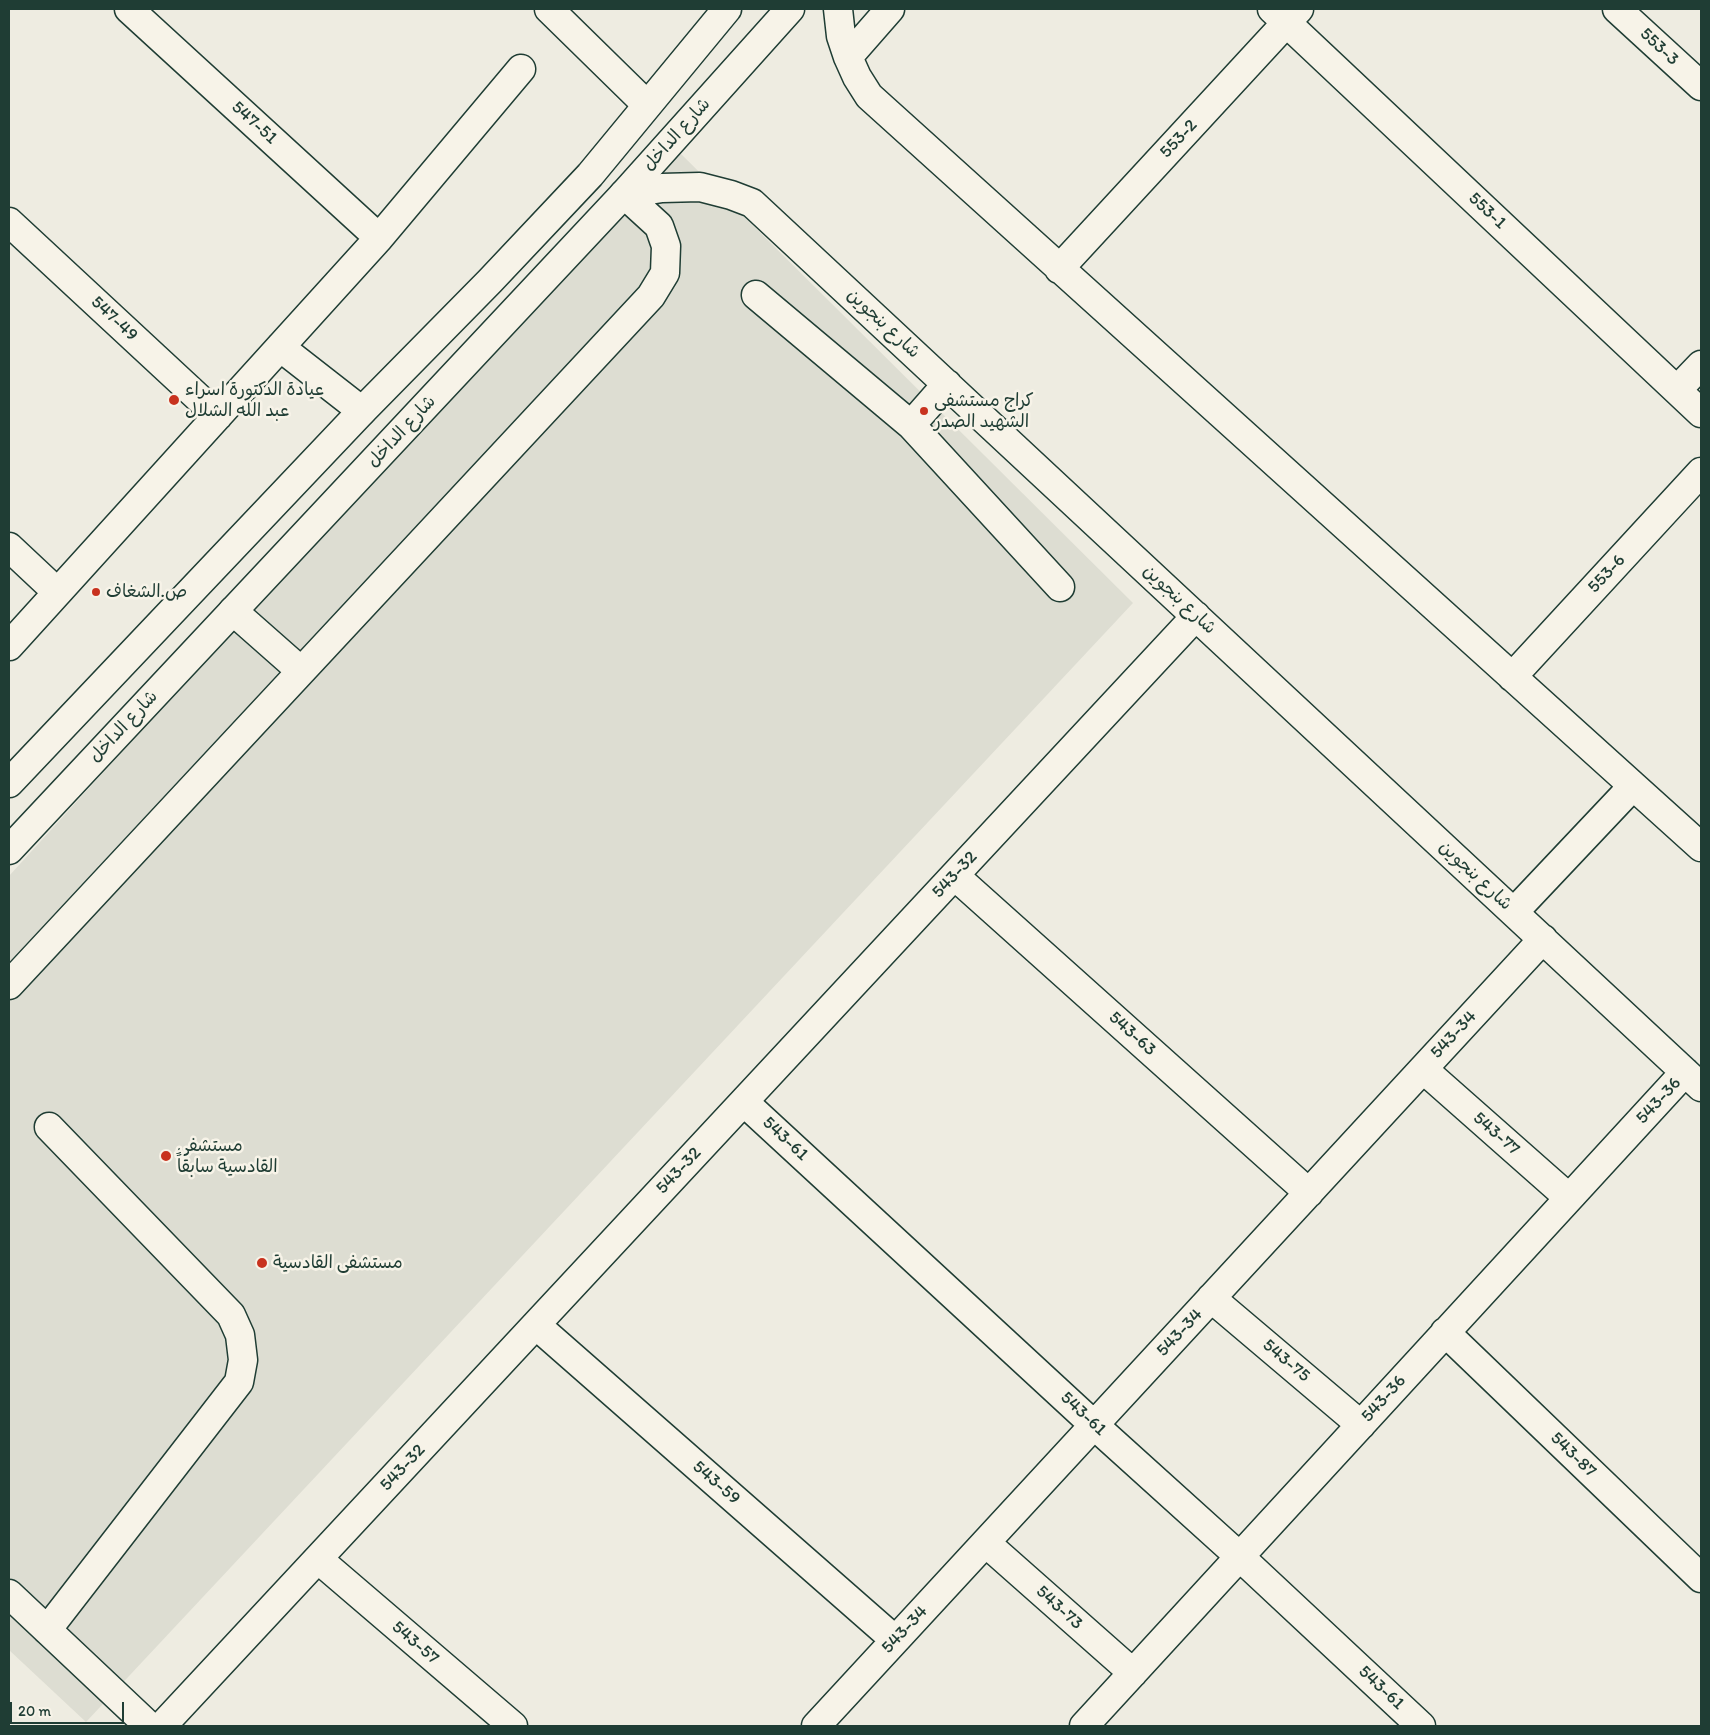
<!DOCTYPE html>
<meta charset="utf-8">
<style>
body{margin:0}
#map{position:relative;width:1710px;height:1735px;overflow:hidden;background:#eeece1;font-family:Itim,sans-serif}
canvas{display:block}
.frame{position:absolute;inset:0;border:10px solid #1f3d34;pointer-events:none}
.scale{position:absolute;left:10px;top:1702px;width:114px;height:22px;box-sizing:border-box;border:2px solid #1f3d34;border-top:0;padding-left:6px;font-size:15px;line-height:18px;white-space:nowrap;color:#1f3d34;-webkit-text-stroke:4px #f7f3e8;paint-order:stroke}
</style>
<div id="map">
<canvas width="1710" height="1735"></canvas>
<div class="frame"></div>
<div class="scale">20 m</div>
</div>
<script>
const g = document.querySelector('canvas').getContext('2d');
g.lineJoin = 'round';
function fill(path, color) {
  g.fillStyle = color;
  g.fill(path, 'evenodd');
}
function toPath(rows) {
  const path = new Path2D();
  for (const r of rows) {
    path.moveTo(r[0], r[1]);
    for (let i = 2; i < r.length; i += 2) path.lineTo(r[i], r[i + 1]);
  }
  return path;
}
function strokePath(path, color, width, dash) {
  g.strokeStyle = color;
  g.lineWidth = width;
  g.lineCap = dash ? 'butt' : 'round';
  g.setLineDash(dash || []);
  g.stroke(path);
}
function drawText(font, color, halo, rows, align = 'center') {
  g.font = font + ' Itim,"Playpen Sans Arabic",sans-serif';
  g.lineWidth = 5;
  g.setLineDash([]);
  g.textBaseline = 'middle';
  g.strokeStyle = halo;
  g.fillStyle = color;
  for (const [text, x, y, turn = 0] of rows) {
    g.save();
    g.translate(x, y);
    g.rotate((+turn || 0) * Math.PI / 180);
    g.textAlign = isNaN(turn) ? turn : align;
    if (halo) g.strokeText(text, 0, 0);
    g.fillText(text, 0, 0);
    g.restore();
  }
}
const built = toPath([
 [673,146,1133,603,86,1722,9,1650,9,876]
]);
const minor = toPath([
 [129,9,379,238],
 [549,9,647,105],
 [838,9,841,36,848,57,857,77,869,96,1701,847],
 [1272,9,1701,413],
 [1617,9,1701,86],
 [848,57,890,9],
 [624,194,662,188,700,187,731,195,752,203,1701,1087],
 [9,222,218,416],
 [1059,269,1299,9],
 [756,295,911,425,1060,587],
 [280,347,362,411],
 [1677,390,1701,365],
 [911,425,947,384],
 [9,547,57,592],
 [233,611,301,671],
 [9,646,379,238,521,69],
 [1512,677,1701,472],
 [955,876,1309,1193],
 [1514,912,1633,786],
 [9,985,651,296,665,273,666,246,659,226,624,194],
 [1423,1069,1569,1198],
 [744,1102,1094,1425,1239,1556,1421,1726],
 [1211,1298,1361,1425],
 [536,1325,895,1640],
 [1445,1332,1701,1578],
 [986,1543,1133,1673],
 [318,1559,513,1726],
 [9,1594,149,1726],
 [47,1630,239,1382,243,1360,240,1335,231,1315,49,1127],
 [162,1726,1196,616],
 [816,1726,1543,939],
 [1084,1726,1685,1072]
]);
const major = toPath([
 [9,783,362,411,490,281,590,175,727,9],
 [9,850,624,194,790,9]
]);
const markers = [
 [174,400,6,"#c8321e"],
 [924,411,5,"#c8321e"],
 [96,592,5,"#c8321e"],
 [166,1156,6,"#c8321e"],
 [262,1263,6,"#c8321e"]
];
const streetNames = [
 ["553-3",1659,47,43],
 ["547-51",254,123,42],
 ["شارع الداخل",677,135,-48],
 ["553-2",1179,139,-47],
 ["553-1",1487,211,43],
 ["547-49",114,319,43],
 ["شارع بنجوين",883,324,43],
 ["شارع الداخل",402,432,-47],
 ["553-6",1607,574,-47],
 ["شارع بنجوين",1179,600,43],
 ["شارع الداخل",124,727,-47],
 ["543-32",955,875,-47],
 ["شارع بنجوين",1475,876,43],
 ["543-63",1132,1034,42],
 ["543-34",1454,1035,-47],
 ["543-36",1659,1101,-47],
 ["543-77",1496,1134,41],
 ["543-61",785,1139,43],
 ["543-32",679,1171,-47],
 ["543-34",1180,1333,-47],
 ["543-75",1286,1361,40],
 ["543-36",1384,1399,-48],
 ["543-61",1083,1414,43],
 ["543-87",1573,1455,44],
 ["543-32",403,1468,-47],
 ["543-59",716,1483,41],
 ["543-73",1059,1608,42],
 ["543-34",905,1630,-47],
 ["543-57",415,1643,41],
 ["543-61",1381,1688,43]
];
const poiNames = [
 ["عيادة الدكتورة اسراء",185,390],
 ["عبد الله الشلال",185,411],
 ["كراج مستشفى",934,401],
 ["الشهيد الصدر",934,422],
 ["ص.الشغاف",106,592],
 ["مستشفى",177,1146],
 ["القادسية سابقاً",177,1167],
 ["مستشفى القادسية",273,1263]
];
fill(built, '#ddddd2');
strokePath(minor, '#1f3d34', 31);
strokePath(major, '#1f3d34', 31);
strokePath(minor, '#f7f3e8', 28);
strokePath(major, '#f7f3e8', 28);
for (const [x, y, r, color] of markers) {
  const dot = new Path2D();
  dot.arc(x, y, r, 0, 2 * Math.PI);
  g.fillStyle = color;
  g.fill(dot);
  strokePath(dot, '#f7f3e8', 2);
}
drawText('18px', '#1f3d34', '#f7f3e8', streetNames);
drawText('18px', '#1f3d34', '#f7f3e8', poiNames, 'left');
</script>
